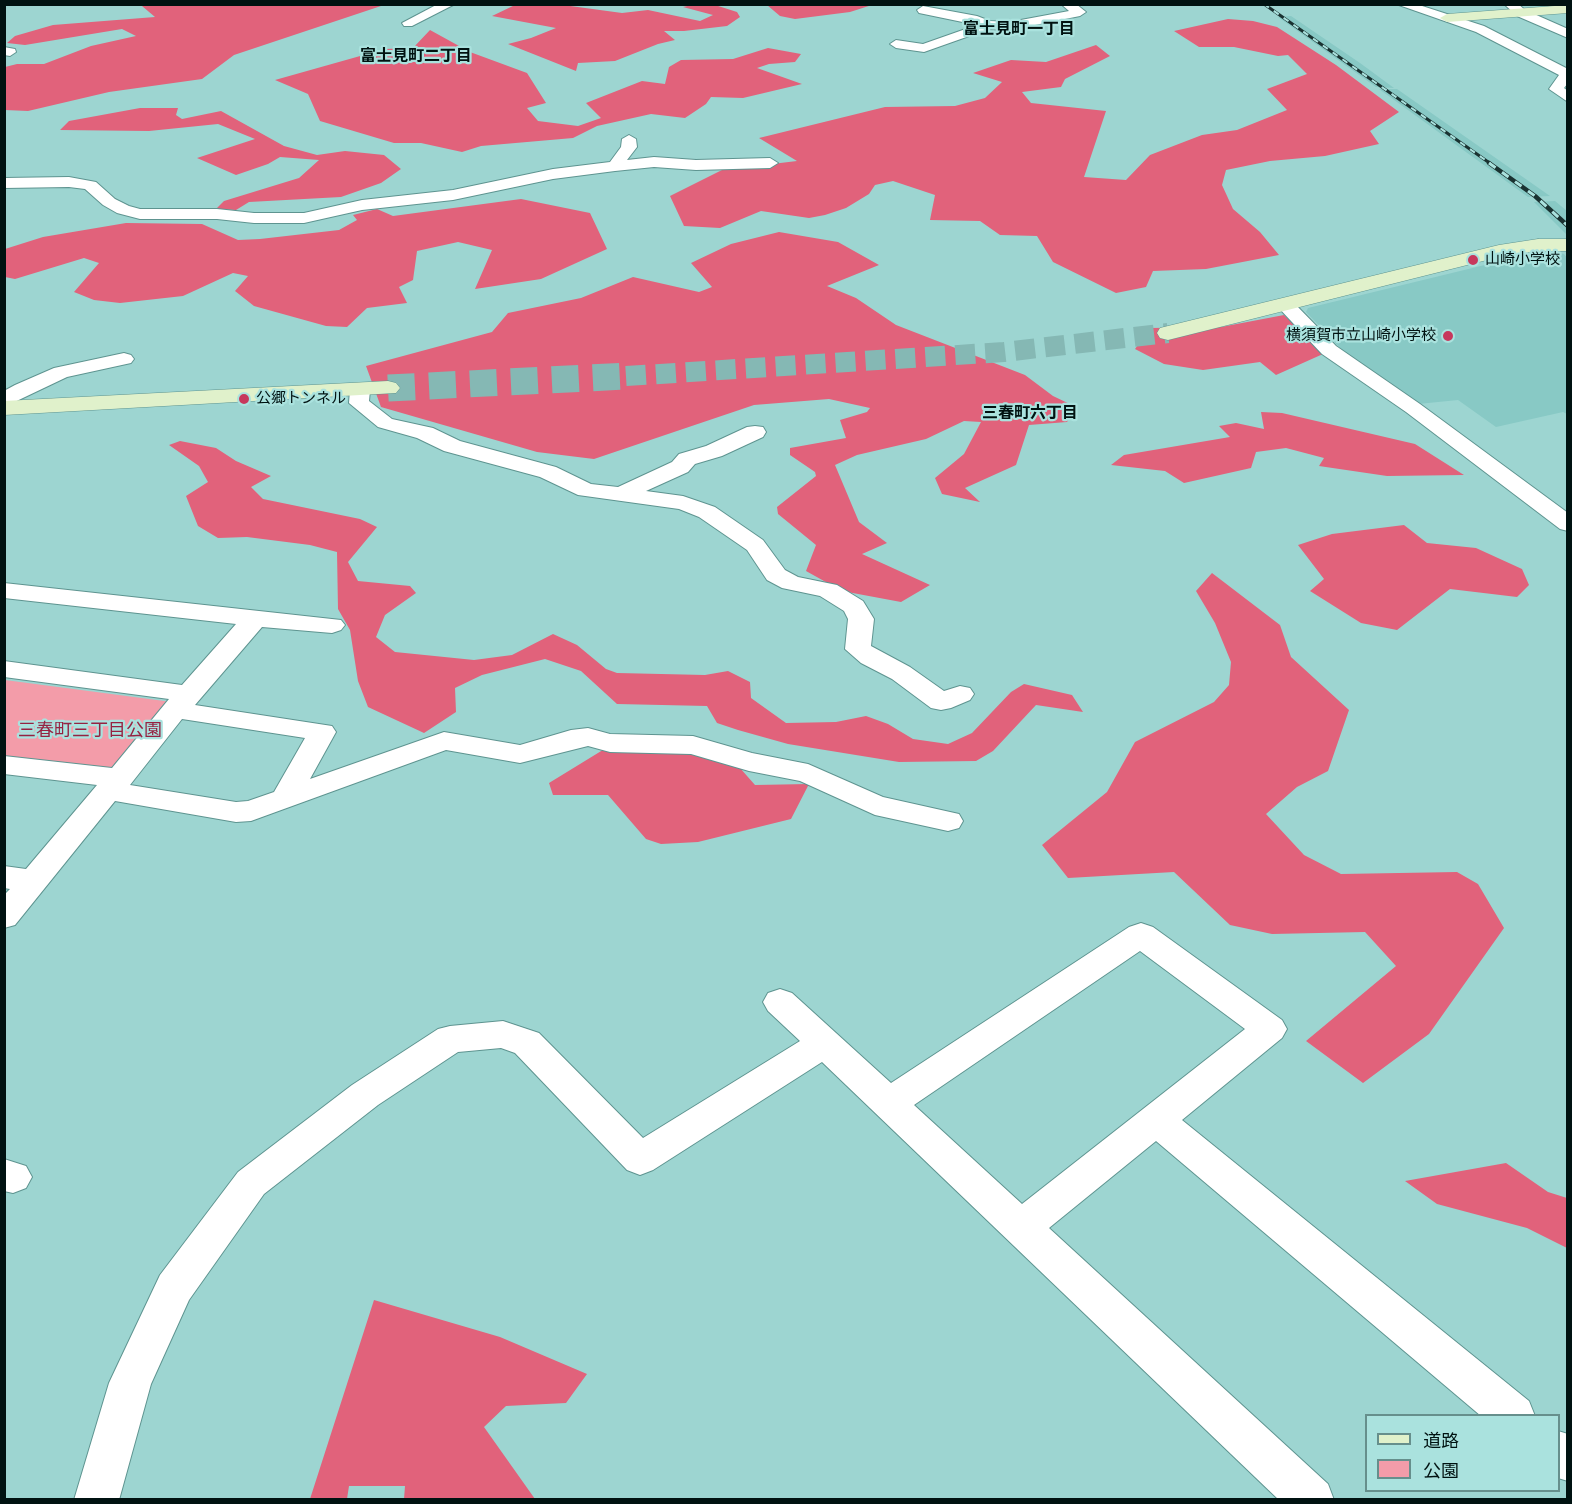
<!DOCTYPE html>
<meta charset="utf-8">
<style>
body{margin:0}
#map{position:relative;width:1572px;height:1504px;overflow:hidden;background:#9dd5d1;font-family:Helvetica,"Noto Sans JP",sans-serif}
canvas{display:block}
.frame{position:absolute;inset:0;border:6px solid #001211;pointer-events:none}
.legend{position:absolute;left:1365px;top:1414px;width:195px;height:78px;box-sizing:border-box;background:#aae2de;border:2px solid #668f8c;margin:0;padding:8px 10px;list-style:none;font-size:18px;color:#001211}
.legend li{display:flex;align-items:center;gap:12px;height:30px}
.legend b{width:30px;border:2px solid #668f8c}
</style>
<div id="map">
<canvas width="1572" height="1504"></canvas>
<div class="frame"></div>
<ul class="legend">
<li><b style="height:8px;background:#e0f1cb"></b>道路</li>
<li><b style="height:16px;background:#f39ca9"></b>公園</li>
</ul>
</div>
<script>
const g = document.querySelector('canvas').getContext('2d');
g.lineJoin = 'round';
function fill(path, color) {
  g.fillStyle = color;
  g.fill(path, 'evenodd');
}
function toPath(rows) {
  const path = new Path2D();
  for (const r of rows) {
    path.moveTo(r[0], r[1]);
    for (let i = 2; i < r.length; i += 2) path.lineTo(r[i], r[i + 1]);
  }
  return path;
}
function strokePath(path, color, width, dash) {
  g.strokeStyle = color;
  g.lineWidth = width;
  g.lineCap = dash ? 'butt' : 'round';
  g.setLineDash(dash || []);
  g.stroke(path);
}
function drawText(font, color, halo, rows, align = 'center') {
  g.font = font + ' Helvetica,"Noto Sans JP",sans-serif';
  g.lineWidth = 4.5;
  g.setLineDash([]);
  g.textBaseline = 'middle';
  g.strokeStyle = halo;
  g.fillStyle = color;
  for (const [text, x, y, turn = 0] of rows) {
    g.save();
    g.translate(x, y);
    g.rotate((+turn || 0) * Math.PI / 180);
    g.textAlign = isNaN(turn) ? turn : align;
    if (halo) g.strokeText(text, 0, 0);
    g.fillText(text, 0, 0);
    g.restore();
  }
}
const built = toPath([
 [1291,16,1360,63,1394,88,1376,87,1278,17],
 [1379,89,1397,89,1550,196,1528,197],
 [1555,201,1567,211,1567,235,1534,202],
 [1557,252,1564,254,1568,259,1567,414,1563,412,1496,427,1458,400,1418,404,1351,359,1306,312,1308,308,1530,254]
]);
const green = toPath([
 [5,680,172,702,114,774,5,759]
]);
const forest = toPath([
 [146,5,384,5,234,55,202,79,109,92,28,111,5,110,5,67,17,64,44,64,91,46,136,36,122,29,25,45,7,43,15,36,53,25,155,17,142,6],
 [563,5,622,13,648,10,700,21,713,15,683,7,692,5,715,5,737,12,740,17,727,26,684,31,664,31,675,40,658,44,615,61,578,63,576,71,508,44,531,38,556,28,492,16,515,5],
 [767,5,872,5,850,12,795,19,780,16],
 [1228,19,1253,21,1277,27,1336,65,1399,112,1370,131,1379,144,1325,156,1270,161,1226,170,1222,185,1233,209,1260,232,1279,255,1206,269,1153,271,1146,287,1116,293,1053,262,1037,236,1000,235,980,221,930,220,935,195,893,181,875,185,869,194,846,208,825,215,809,218,761,211,720,228,684,226,670,196,722,170,797,161,759,138,885,107,955,106,985,98,1002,82,973,73,1011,60,1046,62,1096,45,1110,56,1065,79,1061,87,1022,92,1031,103,1106,111,1084,177,1126,180,1150,155,1202,135,1237,130,1287,110,1267,89,1307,74,1288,55,1278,56,1234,47,1199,47,1174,31],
 [430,30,470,52,527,73,546,103,527,108,538,121,578,126,601,118,586,103,642,81,665,84,669,67,681,60,733,59,768,48,801,54,795,62,769,64,757,68,802,84,743,98,711,97,706,104,685,118,651,114,597,126,573,138,481,146,462,152,421,143,394,143,320,121,308,94,275,80,385,49,413,48],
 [140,108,178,108,176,115,182,119,221,111,284,146,317,155,345,151,384,155,401,169,381,183,341,197,249,202,236,210,216,209,224,201,299,178,319,160,280,157,268,164,236,175,197,158,255,139,218,124,149,131,60,130,69,121],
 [521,199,590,213,607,249,541,279,475,289,492,250,458,242,417,251,413,280,399,287,407,303,367,308,347,327,326,326,254,306,235,291,248,276,233,273,183,296,120,303,94,300,74,292,99,263,84,258,15,279,5,277,5,249,43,237,126,223,202,224,238,240,260,239,339,230,357,220,353,215,377,209,393,216],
 [779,232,838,242,879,265,827,286,856,298,896,325,1025,375,1053,396,1076,407,1067,422,1029,425,1016,465,965,488,980,502,942,494,935,478,964,454,981,422,964,421,926,439,857,455,835,465,859,522,887,543,862,554,930,585,901,602,842,591,806,571,816,545,778,514,777,507,816,476,815,472,790,455,790,448,846,438,840,420,867,412,870,408,829,399,754,405,594,459,537,452,381,407,366,366,492,332,508,313,581,298,633,277,699,292,712,287,691,263,731,244],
 [1284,315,1323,354,1276,375,1260,362,1203,370,1164,364,1135,349,1150,328,1221,327],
 [1261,412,1282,413,1415,444,1464,475,1387,476,1319,466,1324,458,1286,448,1256,452,1251,468,1184,483,1165,471,1111,465,1124,455,1230,437,1219,426,1236,423,1264,429],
 [180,441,216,448,236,461,271,476,251,487,263,499,360,519,377,527,348,562,358,581,410,586,416,593,385,615,376,637,395,652,474,660,512,655,553,634,577,645,606,669,617,673,705,675,728,671,750,682,751,698,786,723,836,722,866,716,888,724,913,739,948,744,972,733,1011,692,1024,684,1072,695,1083,712,1036,705,993,751,976,761,899,762,788,744,738,730,717,723,707,706,617,704,581,671,545,659,482,675,455,688,456,712,424,733,368,707,358,681,350,630,338,609,337,552,310,545,247,537,218,538,198,526,186,496,208,482,199,466,169,445],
 [1404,525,1427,543,1476,548,1522,569,1529,585,1517,597,1450,589,1397,630,1361,623,1310,591,1324,579,1298,545,1332,534],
 [1212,573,1280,625,1291,657,1349,710,1328,771,1297,787,1266,814,1304,855,1341,874,1457,872,1478,884,1504,928,1429,1034,1363,1083,1306,1041,1396,966,1365,932,1272,934,1230,925,1174,872,1068,878,1042,845,1107,792,1135,742,1214,702,1229,685,1231,662,1215,623,1196,591],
 [611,745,696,751,740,768,755,785,809,784,791,819,698,842,661,844,646,839,608,795,553,795,549,783],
 [1506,1163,1548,1192,1567,1198,1567,1248,1527,1228,1437,1204,1405,1181],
 [374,1300,500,1337,587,1374,566,1403,506,1406,484,1427,535,1499,404,1499,405,1486,349,1486,347,1499,310,1499]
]);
const secondaryTunnelFar1 = toPath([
 [596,378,1004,352,1168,333]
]);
const secondaryTunnel = toPath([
 [388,388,627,376]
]);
const street = toPath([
 [438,4,455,4,412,26,404,26,402,23,438,4],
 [1061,4,1076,4,1086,12,1080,16,1010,30,989,29,924,52,896,48,890,44,896,40,923,44,977,25,919,13,917,10,923,6,977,16,990,21,1010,22,1069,11,1061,4],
 [1396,4,1416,4,1484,26,1568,69,1568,83,1564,88,1568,91,1568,102,1549,89,1559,75,1476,32,1396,4],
 [1504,4,1518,4,1525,10,1568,29,1568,38,1517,16,1504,4],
 [4,47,15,49,16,52,10,56,4,55,4,47],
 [629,135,636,139,637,147,627,160,654,157,696,160,770,158,778,163,770,168,696,170,654,167,615,171,553,179,453,200,362,210,304,223,254,223,217,219,140,219,117,213,103,205,85,189,69,187,4,188,4,178,69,177,96,182,115,199,129,206,140,209,217,209,254,213,304,213,362,200,453,190,553,169,610,162,621,147,622,139,629,135],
 [1285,299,1292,301,1336,346,1420,404,1568,513,1568,531,1560,529,1406,412,1322,354,1276,305,1278,301,1285,299],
 [124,353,131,355,134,359,131,363,67,377,4,407,4,391,15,385,54,368,124,353],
 [360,384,367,386,370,390,369,401,392,419,433,428,460,441,556,467,591,484,618,487,672,462,679,454,706,446,747,427,755,426,763,427,766,432,763,437,722,456,695,464,688,472,646,491,683,496,715,507,763,540,785,570,798,577,837,585,863,601,874,619,871,646,910,667,944,691,960,686,970,688,974,694,970,700,951,708,941,710,931,708,892,679,861,663,845,649,848,619,844,611,820,596,782,588,767,580,747,550,699,517,679,509,578,495,540,477,444,451,417,438,378,427,349,403,350,390,353,386,360,384],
 [4,583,341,620,345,625,341,630,332,633,262,627,195,705,332,726,336,732,310,779,444,732,520,745,571,730,588,728,610,734,693,736,752,753,808,764,883,797,959,814,963,821,959,828,948,831,875,815,800,781,749,771,691,754,610,752,588,746,520,763,446,750,251,821,236,822,115,801,15,925,4,928,4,895,10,889,4,888,4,866,26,869,97,785,4,774,4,756,112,768,169,699,4,677,4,661,182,685,236,624,4,598,4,583],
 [182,719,305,738,274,792,248,801,236,802,130,785,182,719],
 [1141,923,1153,927,1282,1020,1287,1029,1282,1038,1182,1120,1529,1401,1535,1416,1481,1416,1156,1141,1049,1228,1328,1484,1334,1500,1279,1500,822,1062,653,1170,640,1175,627,1170,515,1053,501,1048,458,1052,378,1105,264,1194,189,1300,151,1384,119,1500,74,1500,109,1383,160,1275,238,1172,352,1085,438,1029,450,1026,503,1021,539,1033,643,1138,800,1041,768,1011,763,1002,768,993,780,989,792,993,891,1083,1129,927,1141,923],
 [1140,951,1245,1029,1022,1204,914,1105,1140,951],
 [4,1159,26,1166,32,1177,26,1188,13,1193,4,1191,4,1159],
 [1558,1431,1568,1434,1568,1481,1558,1478,1558,1431]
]);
const secondary = toPath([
 [1568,5,1568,13,1447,22,1440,18,1447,14,1568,5],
 [1538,239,1568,239,1568,251,1538,251,1499,257,1168,340,1160,338,1157,333,1160,328,1168,326,1499,245,1538,239],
 [388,381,396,383,400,388,396,393,4,415,4,401,388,381]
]);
const railFar1 = toPath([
 [1264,4,1491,164]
]);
const rail = toPath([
 [1489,163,1535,196,1568,226]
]);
const markers = [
 [1473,260,6,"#c7385c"],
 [1448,336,6,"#c7385c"],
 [244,399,6,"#c7385c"]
];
const farPoinames = [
 ["山崎小学校",1485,260],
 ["横須賀市立山崎小学校",1436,336,"right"],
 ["公郷トンネル",256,399]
];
const farNeighbourhoodnames = [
 ["富士見町一丁目",1019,30],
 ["富士見町二丁目",416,57],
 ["三春町六丁目",1030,414]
];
const parkNames = [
 ["三春町三丁目公園",90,731]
];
fill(built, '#88c9c5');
fill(green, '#f39ca9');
fill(forest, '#e1627b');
strokePath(secondaryTunnelFar1, '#85b8b4', 20, [20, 10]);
strokePath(secondaryTunnel, '#85b8b4', 27, [27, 14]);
strokePath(street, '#5e9490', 2);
strokePath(secondary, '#5e9490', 1);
fill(street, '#fff');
fill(secondary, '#e0f1cb');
strokePath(railFar1, '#1a3231', 3);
strokePath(rail, '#1a3231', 4.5);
strokePath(railFar1, '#aae2de', 2, [6]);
strokePath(rail, '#aae2de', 3, [8]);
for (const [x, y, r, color] of markers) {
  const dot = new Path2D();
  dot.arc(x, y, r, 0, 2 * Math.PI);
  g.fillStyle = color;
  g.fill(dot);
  strokePath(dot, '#aae2de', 2);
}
drawText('15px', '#001211', '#aae2de', farPoinames, 'left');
drawText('bold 16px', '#001211', '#aae2de', farNeighbourhoodnames);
drawText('18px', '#962241', '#aae2de', parkNames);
</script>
